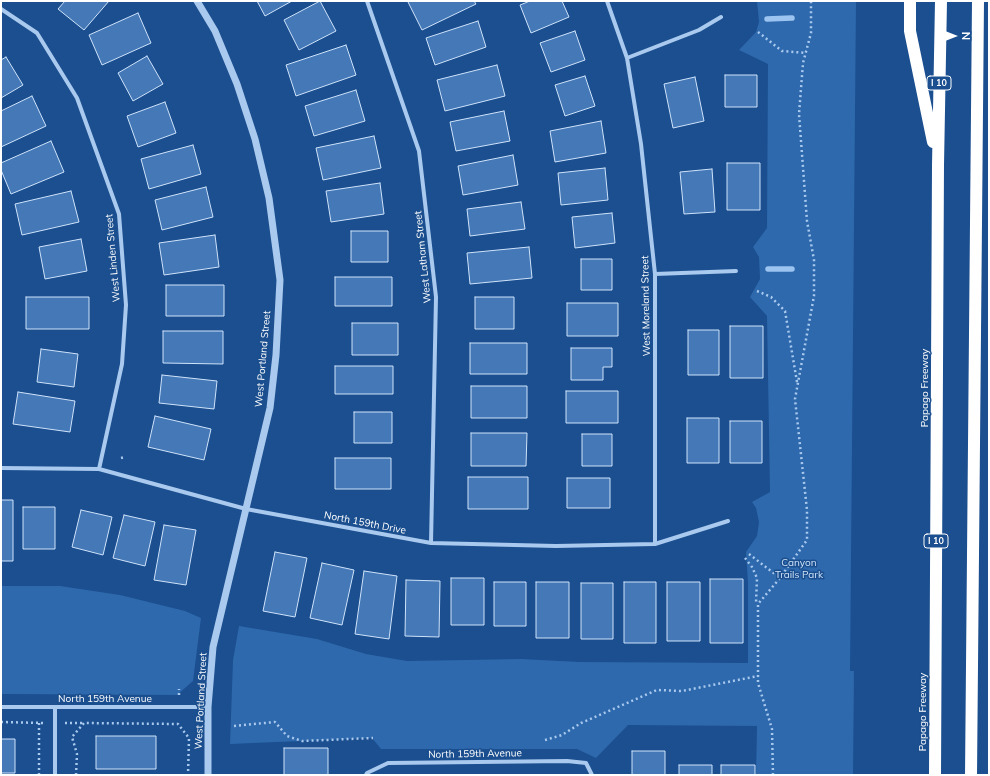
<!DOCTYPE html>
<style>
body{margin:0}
#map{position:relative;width:990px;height:776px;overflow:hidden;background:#1b4f8f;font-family:Mulish,sans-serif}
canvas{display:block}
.frame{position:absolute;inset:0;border:2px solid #fff;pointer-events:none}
.north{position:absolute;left:934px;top:16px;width:40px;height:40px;-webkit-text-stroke:3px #1b4f8f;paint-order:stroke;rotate:90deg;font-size:11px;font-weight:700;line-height:16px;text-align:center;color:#fff}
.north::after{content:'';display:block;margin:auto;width:14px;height:18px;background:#fff;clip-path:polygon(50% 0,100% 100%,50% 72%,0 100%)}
</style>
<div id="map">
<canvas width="990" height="776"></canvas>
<div class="frame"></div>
<div class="north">N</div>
</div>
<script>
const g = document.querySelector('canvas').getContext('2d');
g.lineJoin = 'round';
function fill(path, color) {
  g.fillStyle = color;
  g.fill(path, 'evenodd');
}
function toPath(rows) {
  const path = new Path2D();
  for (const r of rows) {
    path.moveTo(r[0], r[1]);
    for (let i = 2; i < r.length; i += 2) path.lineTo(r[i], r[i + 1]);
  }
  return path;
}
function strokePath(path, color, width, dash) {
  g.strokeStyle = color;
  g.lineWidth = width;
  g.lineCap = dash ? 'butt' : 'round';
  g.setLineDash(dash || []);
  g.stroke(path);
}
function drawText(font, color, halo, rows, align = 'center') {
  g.font = font + ' Mulish,sans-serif';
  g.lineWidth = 3;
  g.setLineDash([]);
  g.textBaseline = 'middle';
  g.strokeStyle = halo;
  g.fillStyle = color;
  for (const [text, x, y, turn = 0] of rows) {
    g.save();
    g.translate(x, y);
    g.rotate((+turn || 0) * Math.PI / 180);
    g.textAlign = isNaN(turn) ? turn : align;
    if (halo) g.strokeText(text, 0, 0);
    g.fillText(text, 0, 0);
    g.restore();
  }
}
const green = toPath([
 [757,1,856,1,850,671,854,671,853,775,756,775,757,726,628,725,596,758,577,749,381,749,372,738,230,744,233,660,239,626,317,639,366,654,407,661,521,659,579,662,748,663,748,583,746,552,757,536,759,522,756,508,752,502,770,492,767,316,750,297,760,279,759,257,753,247,767,228,768,64,739,50,756,32,759,22],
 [1,586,60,586,120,595,185,611,201,618,193,681,177,695,1,694]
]);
const stream = toPath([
 [767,19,792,18],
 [768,269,792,269]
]);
const building = toPath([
 [65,1,109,1,84,30,58,9,65,1],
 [257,1,292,1,265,16,257,1],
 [320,1,336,31,299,50,284,20,320,1],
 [410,1,474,1,476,4,422,30,408,2,410,1],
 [530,1,562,1,569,17,531,33,520,5,530,1],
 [138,13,151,43,102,65,89,35,138,13],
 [478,21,486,47,435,65,426,38,478,21],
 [575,31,585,60,551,72,540,43,575,31],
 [346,45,356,75,296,96,286,65,346,45],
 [147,56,163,84,133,101,118,73,147,56],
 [6,57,23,85,1,98,1,60,6,57],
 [497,65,505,96,445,111,437,80,497,65],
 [725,75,757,75,757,107,725,107,725,75],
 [585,76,595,106,565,116,555,85,585,76],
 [695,77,704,121,673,128,664,84,695,77],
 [356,90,365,121,314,136,305,106,356,90],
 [32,96,46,126,1,147,1,111,32,96],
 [165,102,176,133,138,147,127,116,165,102],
 [504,111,510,141,456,151,450,122,504,111],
 [601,121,606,153,555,162,550,131,601,121],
 [374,136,381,168,323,180,316,148,374,136],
 [51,141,64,172,11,194,1,170,1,163,51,141],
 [193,145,201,174,149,189,141,159,193,145],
 [513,155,518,185,463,195,458,166,513,155],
 [727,163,760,163,760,210,727,210,727,163],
 [605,168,608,200,561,205,558,173,605,168],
 [712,169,715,212,684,214,680,172,712,169],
 [380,183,384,214,331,222,326,191,380,183],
 [206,187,213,217,162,230,155,200,206,187],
 [71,191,79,222,22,235,15,204,71,191],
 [521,202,525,229,470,236,467,209,521,202],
 [612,213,615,243,575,248,572,217,612,213],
 [351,231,388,231,388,262,351,262,351,231],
 [215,235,219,267,164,275,159,243,215,235],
 [81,239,87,271,45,279,39,247,81,239],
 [529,247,532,278,470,284,467,253,529,247],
 [581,259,612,259,612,290,581,290,581,259],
 [335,277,392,277,392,306,335,306,335,277],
 [166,285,224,285,224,316,166,316,166,285],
 [26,297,89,297,89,329,26,329,26,297],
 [475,297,514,297,514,329,475,329,475,297],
 [567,303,618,303,618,336,567,336,567,303],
 [352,323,398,323,398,355,352,355,352,323],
 [730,326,763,326,763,378,730,378,730,326],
 [688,330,719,330,719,375,688,375,688,330],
 [163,331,223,331,223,364,163,363,163,331],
 [470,343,527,343,527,374,470,374,470,343],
 [571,348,612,348,612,367,603,367,603,380,571,380,571,348],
 [41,349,78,354,74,387,37,382,41,349],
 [335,366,393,366,393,394,335,394,335,366],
 [162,375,217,381,214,409,159,403,162,375],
 [471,386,527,386,527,418,471,418,471,386],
 [566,391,618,391,618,423,566,423,566,391],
 [18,392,75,401,70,432,13,424,18,392],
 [354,412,392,412,392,443,354,443,354,412],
 [155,416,211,429,204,460,148,447,155,416],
 [687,418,719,418,719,463,687,463,687,418],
 [730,421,762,421,762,463,730,463,730,421],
 [471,433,527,433,526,466,471,466,471,433],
 [582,434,612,434,612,466,582,466,582,434],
 [335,458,391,458,391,489,335,489,335,458],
 [468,477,528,477,528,509,468,509,468,477],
 [567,478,610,478,610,508,567,508,567,478],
 [1,500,13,500,13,561,1,561,1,500],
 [23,507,55,507,55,549,23,549,23,507],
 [81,510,112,517,103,555,72,547,81,510],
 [124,515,155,522,145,566,113,558,124,515],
 [164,525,196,530,186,585,154,580,164,525],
 [275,552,307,558,295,617,263,611,275,552],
 [322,563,354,570,342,625,310,618,322,563],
 [364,571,397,576,389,639,355,634,364,571],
 [451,578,484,578,484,625,451,625,451,578],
 [710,579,743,579,743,643,710,643,710,579],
 [406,580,440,581,439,637,405,636,406,580],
 [494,582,526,582,526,626,494,626,494,582],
 [536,582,569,582,569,638,536,638,536,582],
 [624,582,656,582,656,643,624,643,624,582],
 [667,582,700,582,700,641,667,641,667,582],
 [581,583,613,583,613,639,581,639,581,583],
 [96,736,156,736,156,769,96,769,96,736],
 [1,739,15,739,15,773,1,773,1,739],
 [284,748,328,748,328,775,284,775,284,748],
 [632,751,665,751,665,775,632,775,632,751],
 [679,765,712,765,712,775,679,775,679,765],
 [721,765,755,765,755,775,721,775,721,765]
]);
const path = toPath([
 [758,32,782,51,806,53],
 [757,291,771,297,785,311,797,382],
 [121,458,125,457],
 [749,554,780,578],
 [745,558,752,567,757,578,756,603],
 [179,695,179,689],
 [1,722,44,723],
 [65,723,84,723],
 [234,726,275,722,287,736,302,741,373,738],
 [545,740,562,735,581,723,657,690,682,691,758,676],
 [39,775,39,723],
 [76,775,77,754,72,737,84,723,178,724,189,738,188,775],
 [773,775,772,729,758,683,758,604,780,578,807,540,807,510,795,399,814,296,814,260,807,221,799,114,803,63,811,33,811,1]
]);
const minor = toPath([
 [367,1,419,151,436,297,431,543],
 [607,1,627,58,641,144,655,274,655,544],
 [1,9,37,33,77,98,119,214,126,305,122,364,99,469],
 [627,58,699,30,721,17],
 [655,274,736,271],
 [1,468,99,469,246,509,431,543,556,546,655,544,728,521],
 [1,707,208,707],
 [55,707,55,775],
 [366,775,367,773,388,763,567,761,586,763,592,775]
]);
const tertiary = toPath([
 [197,1,215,31,237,84,255,139,269,198,280,280,276,355,270,408,213,647,208,707,208,775]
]);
const motorway = toPath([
 [910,1,910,31,933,142],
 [935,775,938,165,941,1],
 [971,775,978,1]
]);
const shields = [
 [939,83,24],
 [936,541,24]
];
const shieldNames = [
 ["I 10",939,83],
 ["I 10",936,541]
];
const streetNames = [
 ["West Latham Street",423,257,-96],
 ["West Linden Street",113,258,-95],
 ["West Moreland Street",646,306,-91],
 ["West Portland Street",263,359,-85],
 ["Papago Freeway",925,388,-90],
 ["North 159th Drive",365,523,11],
 ["North 159th Avenue",105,699],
 ["West Portland Street",201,701,-87],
 ["Papago Freeway",923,712,-90],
 ["North 159th Avenue",475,754,-1]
];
const parkNames = [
 ["Canyon",799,563],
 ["Trails Park",799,575]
];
fill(green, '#2e69ad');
strokePath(stream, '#9cc4f0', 5.5);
fill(building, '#4478b7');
strokePath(building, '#cfe3fa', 1);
strokePath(path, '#a9c9ee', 2.5, [2, 3]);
strokePath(minor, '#a9c9ee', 4);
strokePath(tertiary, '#a9c9ee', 7);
strokePath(motorway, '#fff', 12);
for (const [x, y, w] of shields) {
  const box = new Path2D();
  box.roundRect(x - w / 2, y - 7, w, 14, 3);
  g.fillStyle = '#1b4f8f';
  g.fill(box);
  strokePath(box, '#fff', 1);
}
drawText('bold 9px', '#fff', null, shieldNames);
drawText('10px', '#fff', '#1b4f8f', streetNames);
drawText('10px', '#cfe3fa', '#1b4f8f', parkNames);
</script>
